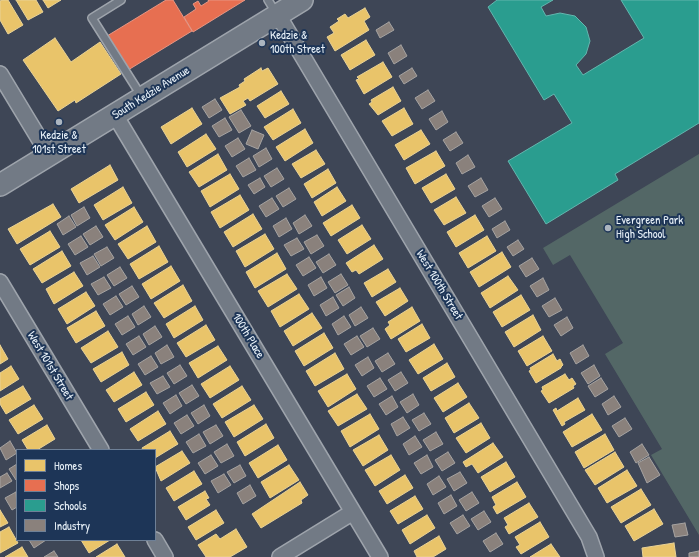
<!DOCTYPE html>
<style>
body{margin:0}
#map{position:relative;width:699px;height:557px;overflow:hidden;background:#3e4656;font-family:"Patrick Hand",sans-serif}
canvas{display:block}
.legend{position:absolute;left:16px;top:449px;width:140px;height:92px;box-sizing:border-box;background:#1d3557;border:1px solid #6e8097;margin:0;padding:5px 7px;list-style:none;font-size:12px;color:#e8f1f8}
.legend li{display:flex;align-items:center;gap:8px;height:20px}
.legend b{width:20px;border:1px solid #6e8097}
</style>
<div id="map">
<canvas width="699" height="557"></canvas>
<ul class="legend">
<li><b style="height:11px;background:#e9c46a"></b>Homes</li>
<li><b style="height:11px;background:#e76f51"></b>Shops</li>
<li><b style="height:11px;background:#2a9d8f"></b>Schools</li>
<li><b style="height:11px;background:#8a817c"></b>Industry</li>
</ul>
</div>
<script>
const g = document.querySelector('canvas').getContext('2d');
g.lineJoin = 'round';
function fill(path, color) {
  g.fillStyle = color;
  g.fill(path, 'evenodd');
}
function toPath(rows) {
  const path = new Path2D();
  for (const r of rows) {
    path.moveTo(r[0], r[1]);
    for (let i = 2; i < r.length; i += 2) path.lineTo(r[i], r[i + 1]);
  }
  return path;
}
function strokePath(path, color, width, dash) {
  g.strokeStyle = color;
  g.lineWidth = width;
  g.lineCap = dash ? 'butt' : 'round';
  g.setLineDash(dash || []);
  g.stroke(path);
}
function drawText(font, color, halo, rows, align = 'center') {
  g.font = font + ' "Patrick Hand",sans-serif';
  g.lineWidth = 4;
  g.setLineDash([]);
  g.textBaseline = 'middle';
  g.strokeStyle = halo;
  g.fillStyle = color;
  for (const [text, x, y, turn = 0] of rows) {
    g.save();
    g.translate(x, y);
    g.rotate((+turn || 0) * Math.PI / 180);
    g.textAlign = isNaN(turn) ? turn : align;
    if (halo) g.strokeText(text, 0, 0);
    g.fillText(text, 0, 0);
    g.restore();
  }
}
const green = toPath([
 [699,154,699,535,651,455,662,449,605,354,623,343,570,255,553,265,543,248]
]);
const homes = toPath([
 [2,0,8,0,23,25,8,34,0,20,0,1,2,0],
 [16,0,36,0,43,12,28,20,16,0],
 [43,0,61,0,48,8,43,0],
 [365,8,370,17,364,21,369,30,335,51,327,37,334,33,330,27,339,21,337,19,345,14,348,18,365,8],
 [55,38,71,62,100,42,121,74,76,103,75,100,58,111,23,60,55,38],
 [366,40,375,55,350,70,341,55,366,40],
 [383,62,392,77,364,94,356,80,359,79,357,77,383,62],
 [261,68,262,71,268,68,278,84,250,101,248,98,243,101,246,105,230,114,220,98,240,87,239,85,245,81,244,79,261,68],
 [393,87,401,101,378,115,369,104,372,102,371,100,393,87],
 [281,91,289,104,265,118,257,106,281,91],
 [192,108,202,124,171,144,161,127,192,108],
 [404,108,413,124,392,136,382,121,404,108],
 [293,109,301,123,273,140,264,127,293,109],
 [305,129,313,143,285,161,276,147,305,129],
 [421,130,430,144,404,160,395,145,421,130],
 [206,134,216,149,187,167,178,152,206,134],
 [316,150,325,164,301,178,292,164,316,150],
 [436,151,445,166,415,184,406,168,436,151],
 [218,154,227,170,199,187,189,172,218,154],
 [110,165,118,180,79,203,71,189,110,165],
 [328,169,336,183,312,198,304,184,328,169],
 [230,174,239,189,210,207,201,191,230,174],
 [446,174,455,189,431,203,422,188,446,174],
 [123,187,132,203,103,220,94,205,123,187],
 [337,187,346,201,322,216,314,202,337,187],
 [240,195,249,210,220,228,211,212,240,195],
 [456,197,466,213,444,225,434,210,456,197],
 [53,204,61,217,17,244,8,229,53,204],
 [352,205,360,218,331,236,323,223,352,205],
 [134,207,143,222,115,240,105,225,134,207],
 [253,214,262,229,233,247,224,232,253,214],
 [475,215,484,230,456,247,447,232,475,215],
 [362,225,371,239,347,254,338,240,362,225],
 [147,226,156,242,128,259,118,244,147,226],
 [50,231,60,247,30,265,20,249,50,231],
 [265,234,274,249,245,267,236,251,265,234],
 [487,236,496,251,468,268,459,253,487,236],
 [374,245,383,259,359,274,356,270,352,272,346,263,374,245],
 [159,246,168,262,139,279,130,264,159,246],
 [62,251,71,266,42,283,33,269,62,251],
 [502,252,511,267,479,287,470,272,502,252],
 [277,253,286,269,255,288,246,272,277,253],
 [171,266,180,281,151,299,142,284,171,266],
 [388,269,396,282,372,297,364,283,388,269],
 [74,272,83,286,54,304,46,289,74,272],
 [287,274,297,289,268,307,258,291,287,274],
 [508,276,518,290,490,308,481,293,508,276],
 [183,285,192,301,164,318,154,303,183,285],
 [400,288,408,301,385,316,376,302,400,288],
 [86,292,95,306,67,324,58,309,86,292],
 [299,294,309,309,280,327,271,311,299,294],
 [521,295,530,310,502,327,493,312,521,295],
 [195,306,203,320,174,338,166,324,195,306],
 [412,307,420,321,391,339,385,329,390,325,388,322,412,307],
 [96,311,105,326,76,343,67,328,96,311],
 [312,313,322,328,293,346,284,331,312,313],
 [533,315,541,330,514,347,505,332,533,315],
 [422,324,430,338,406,352,398,339,422,324],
 [206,325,215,340,186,357,177,343,206,325],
 [108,331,118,347,91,363,81,348,108,331],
 [324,333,333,348,304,366,295,351,324,333],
 [543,336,552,351,527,366,518,351,543,336],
 [434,344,443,359,418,374,409,360,434,344],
 [0,345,8,359,0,364,0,345],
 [218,346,227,360,198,378,189,363,218,346],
 [122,352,129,365,101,382,93,369,122,352],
 [335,353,344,369,315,386,306,371,335,353],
 [553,354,557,361,560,359,563,365,561,367,561,368,536,383,529,371,531,370,530,368,553,354],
 [447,363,455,377,431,391,423,378,447,363],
 [11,366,19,379,0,391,0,373,11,366],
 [230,366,239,380,210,398,201,384,230,366],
 [134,372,142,385,114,402,106,390,134,372],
 [347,374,356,389,328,407,318,391,347,374],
 [565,374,569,380,572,378,576,384,573,386,574,388,549,403,541,391,543,390,542,387,565,374],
 [458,383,467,397,443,412,434,398,458,383],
 [23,386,31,399,6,414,0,404,0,399,23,386],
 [242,386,251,400,222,418,213,404,242,386],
 [146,392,154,405,126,422,118,409,146,392],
 [357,394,367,409,338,426,328,411,357,394],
 [578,398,585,410,564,422,565,424,562,426,553,410,556,408,557,411,578,398],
 [469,403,479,418,454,433,445,418,469,403],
 [34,405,43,419,18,434,9,420,34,405],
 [254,405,263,419,234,437,225,422,254,405],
 [158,411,166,424,138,441,130,429,158,411],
 [370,414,379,429,350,447,341,431,370,414],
 [592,414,602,430,572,447,563,432,592,414],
 [481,423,490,438,466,453,456,438,481,423],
 [266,424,274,438,245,456,237,442,266,424],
 [47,425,55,439,37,450,28,450,22,440,47,425],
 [170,431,178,444,155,458,155,450,143,450,142,448,170,431],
 [605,434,614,450,584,468,575,452,605,434],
 [379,435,388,450,363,466,353,450,379,435],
 [493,443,503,457,478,473,472,464,466,467,463,462,493,443],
 [278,445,287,460,258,478,249,463,278,445],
 [182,451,190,463,161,481,155,467,182,451],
 [615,452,624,467,595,485,585,470,615,452],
 [391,455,400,470,375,486,365,470,391,455],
 [506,462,515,477,490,492,481,477,506,462],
 [289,465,299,480,270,498,261,482,289,465],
 [627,470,637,486,607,503,598,488,627,470],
 [194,471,202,484,174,501,166,488,194,471],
 [405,475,413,488,387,504,379,491,405,475],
 [300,482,308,495,301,500,302,503,261,528,252,514,300,482],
 [517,482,526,497,497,514,493,507,496,505,492,497,517,482],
 [641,489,651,505,621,523,611,507,641,489],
 [205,491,209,498,206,499,210,505,186,520,178,507,205,491],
 [415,496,423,509,398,524,390,511,415,496],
 [529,503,538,517,509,534,505,527,508,525,504,518,529,503],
 [654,509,663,524,634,541,625,526,654,509],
 [0,510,8,523,0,527,0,510],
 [216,510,224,523,196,540,188,527,216,510],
 [427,515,435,528,410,544,402,530,427,515],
 [540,522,549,537,521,554,516,547,520,545,515,537,540,522],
 [9,527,18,543,0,553,0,532,9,527],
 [236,529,247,547,230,557,206,557,198,545,216,534,220,539,236,529],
 [439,536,446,549,433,557,417,557,414,551,439,536],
 [81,540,110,540,89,553,81,540],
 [674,543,676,557,643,557,642,548,674,543],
 [117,544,125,557,96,557,117,544],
 [551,544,560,557,530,557,551,544],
 [22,547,28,557,5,557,22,547]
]);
const shops = toPath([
 [166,0,173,0,192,31,128,70,107,36,166,0],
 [208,0,245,0,193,32,184,17,196,9,193,4,198,1,201,6,209,1,208,0]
]);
const schools = toPath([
 [497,0,553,0,541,7,546,16,560,13,575,16,586,27,590,41,586,54,576,65,583,75,644,38,621,0,699,0,699,123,615,174,618,180,546,224,508,161,572,123,554,94,544,100,488,7,497,0]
]);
const industry = toPath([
 [389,22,394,30,380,38,376,30,389,22],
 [401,45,407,56,394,64,388,53,401,45],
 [412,68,417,76,404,84,399,76,412,68],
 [428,90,435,101,422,109,415,98,428,90],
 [215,99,222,110,209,118,202,107,215,99],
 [241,110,251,126,239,133,229,117,241,110],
 [442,111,448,122,436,130,429,119,442,111],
 [225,118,232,130,219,137,212,126,225,118],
 [252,130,264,135,258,149,246,144,252,130],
 [456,132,463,143,450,151,443,140,456,132],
 [238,138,245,149,232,157,225,146,238,138],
 [266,148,272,159,259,167,253,156,266,148],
 [468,155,475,167,462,174,456,163,468,155],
 [249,158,256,170,243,177,236,166,249,158],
 [277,168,284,179,271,187,264,176,277,168],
 [260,178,265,187,254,194,248,185,260,178],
 [481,178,488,190,475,197,468,186,481,178],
 [289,188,296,199,283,207,276,196,289,188],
 [272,198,279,209,266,217,259,206,272,198],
 [495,198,502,209,489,217,482,206,495,198],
 [84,207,90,218,77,226,71,215,84,207],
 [305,215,312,226,299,234,293,223,305,215],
 [69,216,76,227,63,235,57,224,69,216],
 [286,218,292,229,279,237,273,226,286,218],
 [505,221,510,230,497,238,492,229,505,221],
 [96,226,103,237,90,245,83,234,96,226],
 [317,235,324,246,311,254,304,242,317,235],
 [81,236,88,247,75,255,68,244,81,236],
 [297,238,304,249,291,256,284,245,297,238],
 [518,240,524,249,513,256,507,247,518,240],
 [107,247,114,258,101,266,94,254,107,247],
 [329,254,336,265,323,273,316,262,329,254],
 [93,256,100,267,87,275,80,263,93,256],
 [309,257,316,268,303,276,296,265,309,257],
 [532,258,539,269,526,277,519,266,532,258],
 [120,267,127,278,114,286,107,275,120,267],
 [341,274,348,285,335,293,328,282,341,274],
 [104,277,111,288,98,295,91,284,104,277],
 [321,277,327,288,314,296,308,285,321,277],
 [543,278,549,290,537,297,530,286,543,278],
 [132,286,139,297,126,305,119,294,132,286],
 [349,287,355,298,343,306,336,295,349,287],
 [116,296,123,307,110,315,103,304,116,296],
 [333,297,339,308,326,316,320,305,333,297],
 [555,298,562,310,549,317,542,306,555,298],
 [144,306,151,317,138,325,132,314,144,306],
 [361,307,368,318,355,326,349,315,361,307],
 [128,316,135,327,122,335,115,324,128,316],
 [344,316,351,327,338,335,332,324,344,316],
 [567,317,573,328,561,336,554,325,567,317],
 [155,326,162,337,149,345,143,334,155,326],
 [373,328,380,339,367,347,360,336,373,328],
 [139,336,146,347,133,355,126,344,139,336],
 [357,336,364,347,351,355,344,344,357,336],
 [167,345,174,357,161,364,155,353,167,345],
 [583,345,589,356,576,364,570,353,583,345],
 [388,353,395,364,382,372,375,361,388,353],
 [151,356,158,367,145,375,138,364,151,356],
 [368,357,374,368,362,376,355,365,368,357],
 [180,365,187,376,174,384,167,373,180,365],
 [594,365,600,376,588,384,581,373,594,365],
 [401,372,408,383,395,391,388,380,401,372],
 [163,376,170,387,157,394,150,383,163,376],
 [380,378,387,389,374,397,367,386,380,378],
 [601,378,608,389,595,397,588,386,601,378],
 [192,385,199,396,186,404,179,393,192,385],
 [413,394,419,405,407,413,400,402,413,394],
 [176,395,182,406,170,414,163,403,176,395],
 [392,396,398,407,386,415,379,404,392,396],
 [614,396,621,407,608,415,602,404,614,396],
 [204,405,210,416,198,424,191,413,204,405],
 [424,413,431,424,419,431,412,420,424,413],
 [187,415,194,426,181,434,174,423,187,415],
 [403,417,410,428,397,436,391,424,403,417],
 [625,418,632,429,619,437,612,426,625,418],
 [216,425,223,436,210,444,203,432,216,425],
 [436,432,443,444,430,451,423,440,436,432],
 [199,434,206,446,193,453,186,442,199,434],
 [415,436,422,447,409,455,403,444,415,436],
 [10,441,17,453,6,460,0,448,10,441],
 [227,444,234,456,221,463,214,452,227,444],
 [642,444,649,455,636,463,630,452,642,444],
 [448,452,455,463,442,471,435,460,448,452],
 [211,455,218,466,205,474,198,463,211,455],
 [427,455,433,467,421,474,414,463,427,455],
 [649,457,660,475,647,483,638,463,649,457],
 [17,464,17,480,16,480,9,469,17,464],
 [240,465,246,476,234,483,227,472,240,465],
 [460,472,467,483,454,491,447,479,460,472],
 [7,473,12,481,0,488,0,477,7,473],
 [224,474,231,485,218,493,211,481,224,474],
 [439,476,446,487,433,495,427,484,439,476],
 [250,485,256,496,243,504,237,493,250,485],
 [16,492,17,507,12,510,5,498,16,492],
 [472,492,479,503,466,511,459,500,472,492],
 [451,495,457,506,444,514,438,503,451,495],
 [484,511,491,522,478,530,471,519,484,511],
 [463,515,470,526,457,534,450,523,463,515],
 [685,523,688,535,675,537,672,525,685,523],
 [496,533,503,544,490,552,483,541,496,533],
 [29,540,46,540,34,548,29,540],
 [54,551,58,557,44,557,54,551],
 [699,551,699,557,689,557,689,553,699,551]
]);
const lane = toPath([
 [121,0,92,18,142,97],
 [268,0,276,13]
]);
const street = toPath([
 [278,15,589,537,596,557],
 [0,74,49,155],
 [115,115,380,557],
 [0,282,101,450],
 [155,540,165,557],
 [280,557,353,512]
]);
const secondary = toPath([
 [0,185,302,0]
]);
const markers = [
 [262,43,4,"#acb5bf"],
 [59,122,4,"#acb5bf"],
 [608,228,4,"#acb5bf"]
];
const poiNames = [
 ["Kedzie &",270,36],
 ["100th Street",270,50],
 ["Kedzie &",59,136,"center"],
 ["101st Street",59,150,"center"],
 ["Evergreen Park",616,221],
 ["High School",616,235]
];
const streetNames = [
 ["South Kedzie Avenue",151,93,-32],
 ["West 100th Street",439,285,59],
 ["100th Place",248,336,59],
 ["West 101st Street",50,366,59]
];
fill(green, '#536766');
fill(homes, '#e9c46a');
strokePath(homes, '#e9d295', 1);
fill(shops, '#e76f51');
strokePath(shops, '#e79683', 1);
fill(schools, '#2a9d8f');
strokePath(schools, '#63b6ae', 1);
fill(industry, '#8a817c');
strokePath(industry, '#a6a3a1', 1);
strokePath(lane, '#9ea4ac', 10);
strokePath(street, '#9ea4ac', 18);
strokePath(secondary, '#9ea4ac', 24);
strokePath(lane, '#727a85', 7);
strokePath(street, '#727a85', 15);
strokePath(secondary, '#727a85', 21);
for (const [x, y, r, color] of markers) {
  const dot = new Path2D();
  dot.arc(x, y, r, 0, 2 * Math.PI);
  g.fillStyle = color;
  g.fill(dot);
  strokePath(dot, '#1d3557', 1.5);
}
drawText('12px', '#e8f1f8', '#1d3557', poiNames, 'left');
drawText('12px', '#e8f1f8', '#1d3557', streetNames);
</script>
